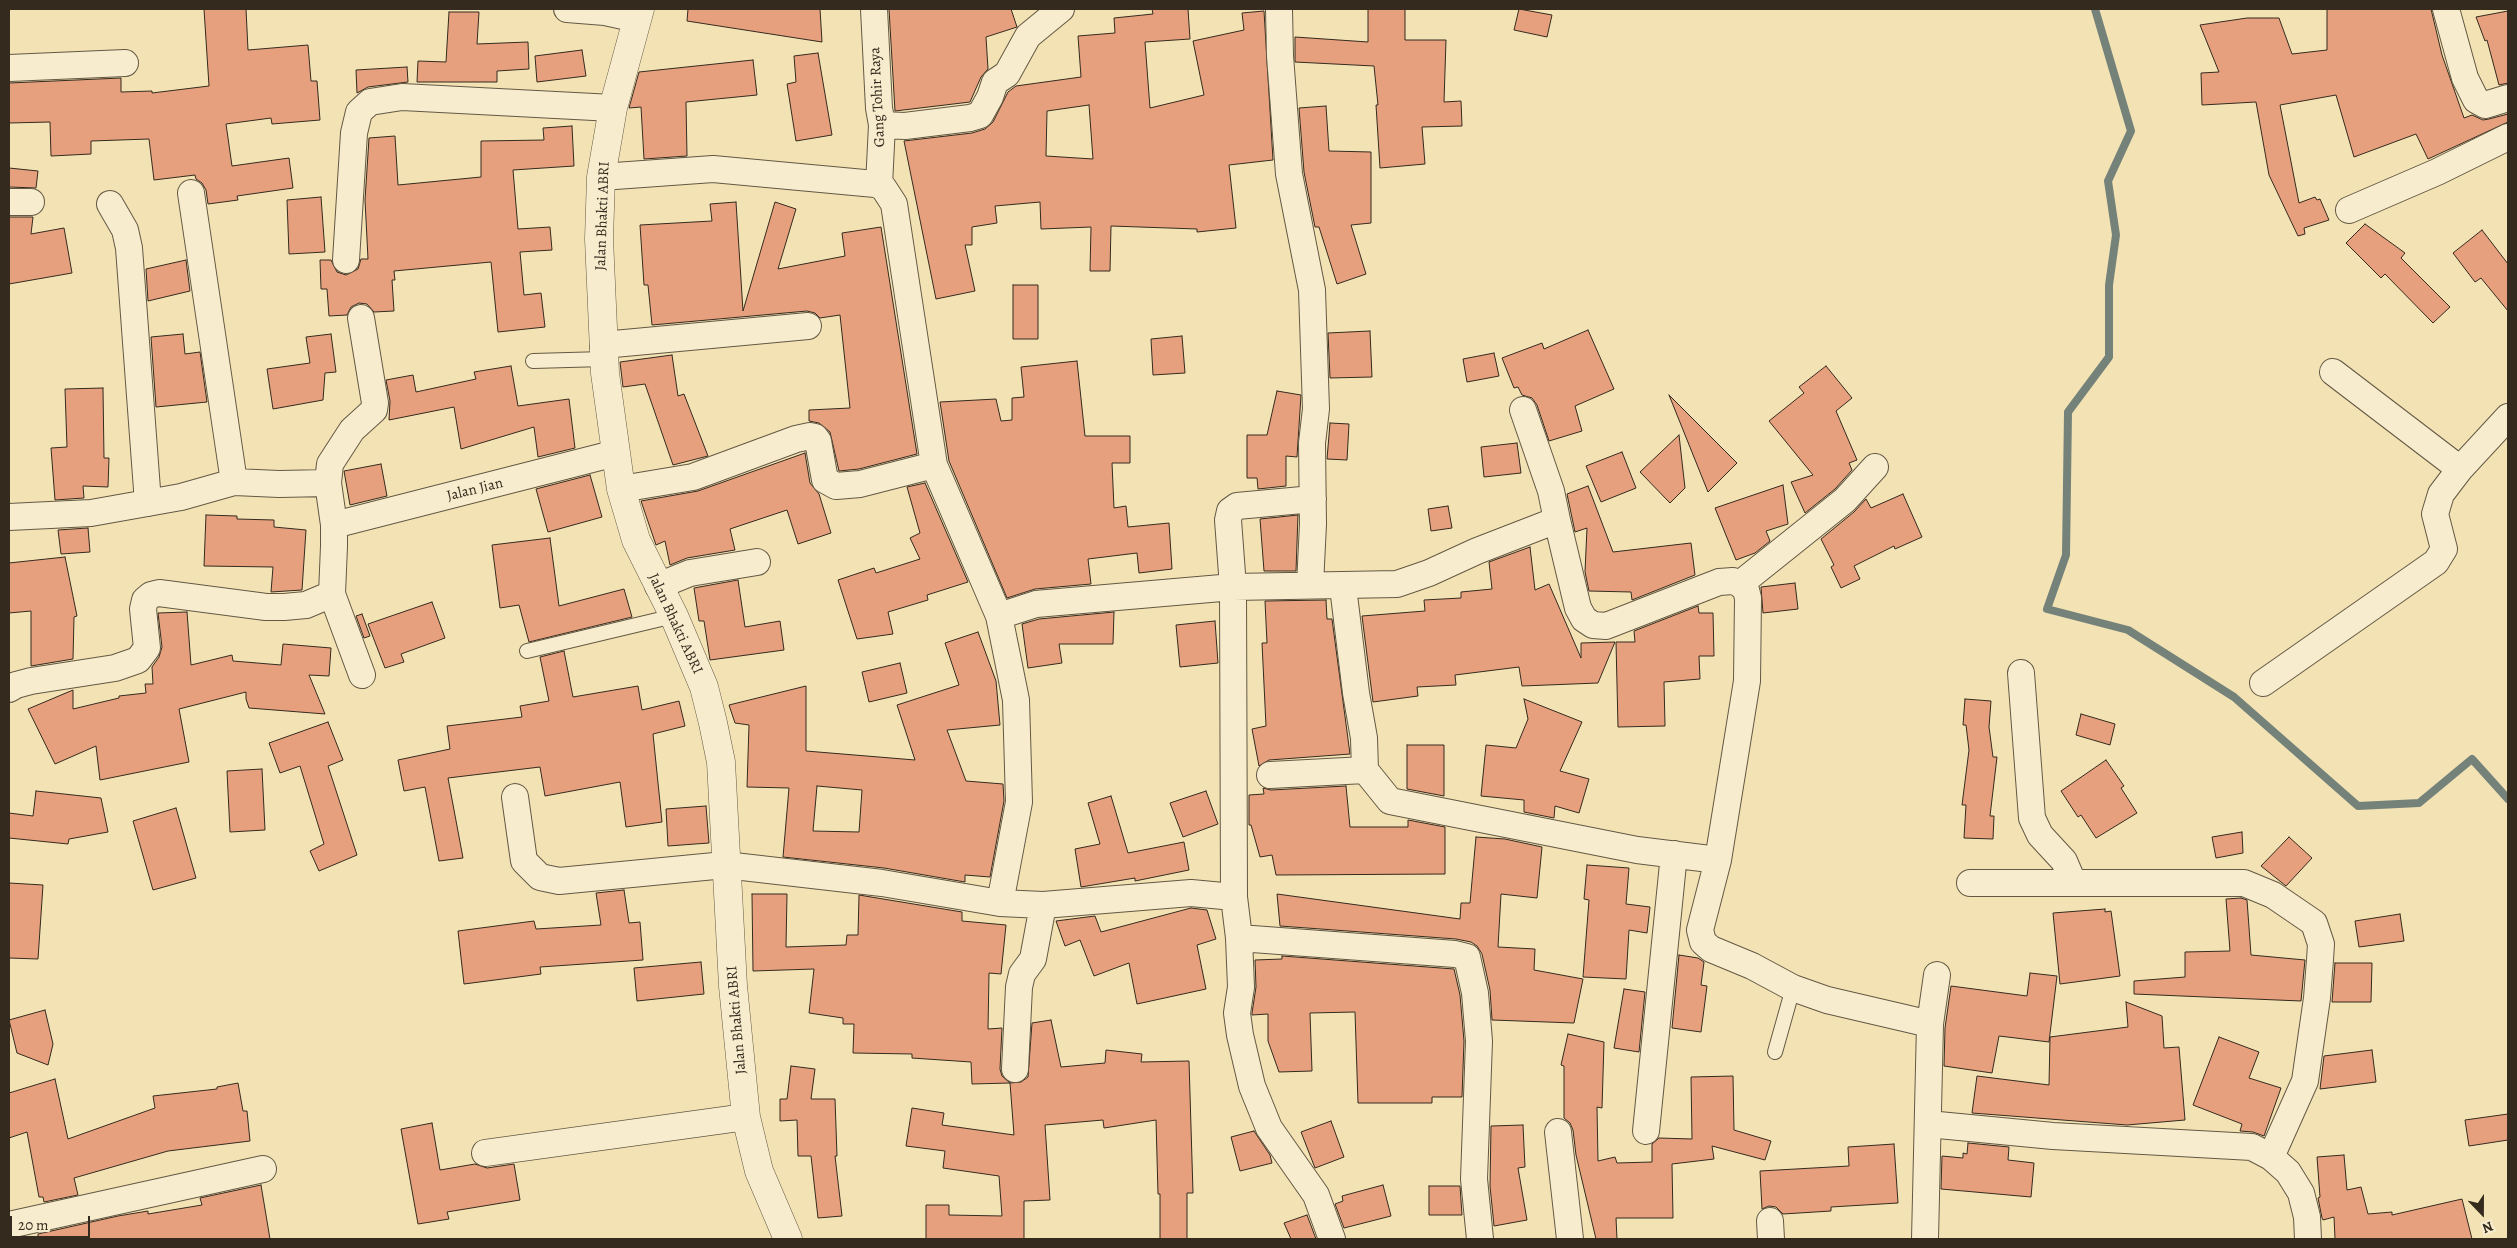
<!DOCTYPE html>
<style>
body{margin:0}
#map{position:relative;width:2517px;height:1248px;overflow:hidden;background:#f3e3b4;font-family:Alegreya,serif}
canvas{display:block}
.frame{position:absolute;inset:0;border:10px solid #342a1e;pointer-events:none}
.north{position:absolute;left:2457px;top:1188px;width:50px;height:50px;-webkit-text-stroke:4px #f7edce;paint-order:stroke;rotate:158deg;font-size:14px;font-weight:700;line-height:20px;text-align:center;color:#342a1e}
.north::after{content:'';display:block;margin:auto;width:18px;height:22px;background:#342a1e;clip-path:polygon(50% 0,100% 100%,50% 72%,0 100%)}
.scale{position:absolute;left:10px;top:1216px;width:80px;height:22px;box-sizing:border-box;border:2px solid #342a1e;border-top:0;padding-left:6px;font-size:15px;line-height:18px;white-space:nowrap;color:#342a1e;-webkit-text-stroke:4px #f7edce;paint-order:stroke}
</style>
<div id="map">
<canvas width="2517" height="1248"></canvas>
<div class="frame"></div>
<div class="north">N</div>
<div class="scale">20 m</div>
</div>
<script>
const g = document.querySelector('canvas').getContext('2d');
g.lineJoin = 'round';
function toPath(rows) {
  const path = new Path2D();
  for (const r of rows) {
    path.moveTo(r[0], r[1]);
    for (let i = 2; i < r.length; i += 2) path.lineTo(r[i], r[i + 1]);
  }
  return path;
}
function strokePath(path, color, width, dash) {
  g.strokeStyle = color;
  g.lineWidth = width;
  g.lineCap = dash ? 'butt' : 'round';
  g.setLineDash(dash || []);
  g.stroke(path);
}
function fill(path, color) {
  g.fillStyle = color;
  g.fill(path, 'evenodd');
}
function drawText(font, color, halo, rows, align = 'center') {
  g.font = font + ' Alegreya,serif';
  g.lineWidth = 4;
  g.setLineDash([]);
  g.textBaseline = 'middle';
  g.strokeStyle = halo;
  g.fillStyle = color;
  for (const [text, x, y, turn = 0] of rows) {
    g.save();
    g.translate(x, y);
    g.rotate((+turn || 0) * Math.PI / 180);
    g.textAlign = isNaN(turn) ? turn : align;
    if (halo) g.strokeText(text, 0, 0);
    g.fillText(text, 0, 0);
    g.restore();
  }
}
const stream = toPath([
 [2095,9,2131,131,2108,181,2116,235,2109,285,2109,357,2068,412,2066,555,2047,609,2128,630,2234,697,2358,806,2419,803,2472,759,2508,799]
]);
const building = toPath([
 [204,9,246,9,248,50,308,45,311,81,317,81,320,120,272,124,271,118,226,124,232,166,289,158,293,188,237,196,238,200,208,204,206,190,202,183,196,179,195,175,154,180,149,139,91,141,91,154,51,156,50,122,9,123,9,83,121,78,121,92,152,91,152,93,209,86,204,9],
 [688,9,820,9,822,42,687,21,688,9],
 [889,9,1011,9,1017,27,986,37,988,69,981,77,970,102,895,111,889,9],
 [1152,9,1188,9,1190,39,1145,42,1150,108,1204,95,1193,41,1244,30,1242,13,1264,11,1273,160,1229,165,1236,228,1197,232,1197,229,1111,226,1110,271,1090,271,1091,227,1041,229,1040,202,995,206,997,223,972,227,972,245,965,245,975,291,936,299,904,141,972,133,985,129,993,122,1008,92,1016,86,1081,77,1078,36,1115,33,1114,18,1153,14,1152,9],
 [1089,105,1093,159,1046,156,1047,111,1089,105],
 [1368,9,1405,9,1405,40,1446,40,1444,102,1461,101,1462,126,1422,127,1425,164,1380,168,1376,105,1378,105,1374,66,1295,62,1295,37,1368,42,1368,9],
 [1519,9,1552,15,1547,37,1514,30,1519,9],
 [2327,9,2431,9,2442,55,2464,118,2472,115,2483,120,2489,119,2508,114,2508,122,2428,159,2416,134,2354,157,2336,95,2280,105,2299,203,2315,197,2317,200,2320,199,2329,220,2304,228,2305,234,2298,236,2269,175,2256,102,2202,105,2201,73,2219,72,2200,25,2247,18,2279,18,2292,54,2327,50,2327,9],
 [2508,11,2508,83,2499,85,2487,40,2485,41,2476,17,2508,11],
 [449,12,479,12,477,44,528,42,529,69,497,71,497,82,417,82,418,61,446,62,449,12],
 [582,50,586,76,537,82,535,56,582,50],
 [818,53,832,135,796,141,787,84,796,82,794,56,818,53],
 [753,60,757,95,686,102,687,156,644,159,641,107,629,108,639,72,753,60],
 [407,67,408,82,368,87,357,93,356,70,407,67],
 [1326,106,1329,151,1371,152,1371,223,1351,225,1366,274,1337,284,1319,227,1315,227,1304,172,1299,108,1326,106],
 [572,126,574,166,513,170,518,229,550,227,552,250,520,252,524,295,541,293,545,327,498,332,491,262,394,271,395,280,392,280,394,311,374,312,367,304,359,303,351,307,347,315,329,316,327,289,321,289,320,260,331,260,337,272,346,275,358,269,361,259,368,259,365,200,369,138,395,136,398,185,481,177,481,141,544,140,543,128,572,126],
 [9,168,38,171,36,188,9,187,9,168],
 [321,197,325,252,289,254,287,200,321,197],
 [736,202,743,311,775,202,796,209,778,269,845,256,842,233,881,227,917,454,859,469,839,471,830,432,819,423,809,421,809,410,850,408,840,315,820,318,815,313,807,311,652,325,648,285,644,285,640,225,712,221,710,204,736,202],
 [9,217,33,217,31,234,64,228,72,273,9,284,9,217],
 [2365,224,2405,253,2401,258,2450,307,2433,323,2385,274,2381,278,2346,243,2365,224],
 [2482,230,2508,264,2508,311,2481,278,2475,282,2453,253,2482,230],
 [186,260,190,291,148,301,146,269,186,260],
 [1013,285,1038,285,1038,339,1013,339,1013,285],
 [1588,330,1614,389,1575,406,1582,431,1549,441,1537,405,1532,398,1522,395,1518,387,1514,388,1502,358,1542,343,1544,349,1588,330],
 [1370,331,1372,377,1330,378,1328,333,1370,331],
 [183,334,185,354,200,352,207,402,156,407,151,337,183,334],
 [331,334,336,372,325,373,323,400,273,409,267,369,310,363,306,337,331,334],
 [1182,336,1185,373,1153,375,1151,339,1182,336],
 [1494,353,1499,376,1467,382,1463,359,1494,353],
 [672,355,678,396,684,394,708,456,673,465,645,384,623,387,620,362,672,355],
 [1077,361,1085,436,1130,436,1130,463,1112,463,1114,508,1126,506,1128,527,1169,523,1172,569,1139,573,1137,553,1088,559,1091,584,1035,589,1007,598,949,461,940,402,996,399,1001,421,1012,420,1012,398,1024,397,1021,367,1077,361],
 [511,366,518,406,569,399,575,448,538,457,534,427,461,449,454,407,389,420,390,401,386,380,413,375,416,392,476,379,474,372,511,366],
 [1826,366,1852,398,1836,411,1857,460,1849,463,1852,470,1835,489,1805,513,1791,482,1813,475,1769,421,1804,393,1799,387,1826,366],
 [103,388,104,458,109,458,108,487,83,486,84,498,55,500,51,448,67,447,65,389,103,388],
 [1277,391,1301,395,1297,457,1286,456,1286,486,1258,489,1257,478,1247,478,1247,435,1267,435,1277,391],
 [1669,395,1737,463,1708,492,1669,395],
 [1330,423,1349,424,1347,460,1327,459,1330,423],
 [1679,435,1685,488,1670,503,1640,472,1679,435],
 [1517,443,1521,473,1484,477,1481,447,1517,443],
 [1622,452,1636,488,1601,502,1586,466,1622,452],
 [805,453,810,483,819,494,831,533,798,544,787,510,730,529,735,550,687,558,670,565,665,541,656,545,641,501,698,491,805,453],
 [381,464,387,496,350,505,344,471,381,464],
 [590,475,602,517,548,532,536,489,590,475],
 [925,483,968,582,927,595,928,600,888,612,893,634,857,639,838,580,874,568,876,573,920,559,910,538,920,533,907,487,925,483],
 [1783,485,1788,524,1766,531,1770,541,1755,553,1736,560,1715,508,1783,485],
 [1588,486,1613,552,1691,543,1695,575,1632,600,1631,592,1589,591,1585,572,1587,528,1575,532,1567,494,1588,486],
 [1903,494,1922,537,1895,549,1894,546,1854,566,1860,579,1841,588,1831,567,1834,565,1821,539,1854,512,1866,499,1871,508,1903,494],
 [1448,506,1452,528,1431,531,1428,509,1448,506],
 [206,515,237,516,237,519,274,520,274,527,306,530,302,590,271,592,273,567,204,566,206,515],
 [1298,515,1296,571,1264,571,1260,519,1298,515],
 [88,528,90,552,61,554,58,530,88,528],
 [550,538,559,606,624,589,632,617,529,642,519,605,500,608,492,545,550,538],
 [1530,547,1535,590,1549,584,1581,658,1581,643,1615,642,1598,683,1522,686,1519,667,1455,675,1456,685,1417,687,1418,696,1373,702,1362,616,1425,611,1424,600,1461,598,1461,592,1492,589,1489,562,1530,547],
 [65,557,77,616,74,617,73,659,31,666,31,611,9,613,9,563,65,557],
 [738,580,745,627,780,621,784,650,710,660,704,621,699,621,694,588,738,580],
 [1795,583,1798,609,1763,613,1761,587,1795,583],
 [1326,600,1327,619,1332,619,1350,754,1269,760,1259,766,1252,729,1266,726,1262,643,1267,643,1265,601,1326,600],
 [432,602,445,638,401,654,404,662,385,668,368,624,432,602],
 [1698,606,1699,613,1713,613,1714,656,1699,656,1700,679,1664,682,1665,726,1618,727,1616,642,1635,642,1634,631,1698,606],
 [187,612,191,665,232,655,233,661,281,665,283,644,331,648,329,676,309,675,325,714,249,708,246,699,246,692,179,709,189,762,100,780,96,746,55,764,28,709,73,690,73,709,119,698,119,696,146,693,145,684,153,684,152,667,159,657,162,647,158,613,187,612],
 [1114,612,1113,644,1059,644,1062,663,1028,668,1022,624,1039,619,1114,612],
 [362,614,370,636,364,638,356,616,362,614],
 [1215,621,1218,663,1180,667,1176,625,1215,621],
 [978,632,996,681,1000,725,947,730,966,781,1003,784,1004,801,990,877,965,875,965,882,884,868,783,857,789,788,747,787,749,725,735,723,729,705,806,686,806,751,915,760,897,705,959,685,945,643,978,632],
 [817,786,862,790,859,832,813,831,817,786],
 [564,651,573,697,638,686,642,710,679,701,685,726,653,734,662,822,626,827,620,782,545,796,540,767,448,778,463,858,439,861,425,787,404,791,398,760,450,749,447,726,522,717,520,706,549,701,540,657,564,651],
 [900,663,907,693,869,702,862,672,900,663],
 [1524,699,1582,722,1560,771,1589,779,1579,813,1555,806,1554,818,1524,812,1524,800,1481,796,1486,745,1516,748,1528,719,1524,699],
 [1965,699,1991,701,1989,727,1993,757,1997,757,1990,816,1994,816,1993,839,1964,838,1966,805,1962,805,1969,750,1966,725,1963,725,1965,699],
 [2081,714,2115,724,2110,745,2076,735,2081,714],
 [328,722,343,760,328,766,357,855,319,871,310,851,324,844,300,766,280,773,269,743,328,722],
 [1407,745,1444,745,1444,796,1407,789,1407,745],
 [2106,760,2124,786,2121,788,2137,813,2096,838,2081,815,2078,817,2061,791,2106,760],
 [262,769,265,830,230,832,227,771,262,769],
 [1346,786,1350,827,1408,827,1408,820,1445,827,1445,874,1276,875,1272,855,1260,857,1251,825,1249,825,1249,795,1264,794,1263,788,1271,790,1346,786],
 [36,791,101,798,108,832,69,839,68,844,9,838,9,813,33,816,36,791],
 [1206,791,1218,824,1183,837,1170,803,1206,791],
 [1111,796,1128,853,1184,842,1189,870,1135,881,1135,878,1081,887,1075,849,1100,844,1088,803,1111,796],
 [706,806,709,843,668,846,666,809,706,806],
 [176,808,196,878,153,890,133,821,176,808],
 [2242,832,2243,853,2216,858,2212,837,2242,832],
 [1476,837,1505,839,1542,847,1537,898,1501,894,1498,947,1535,949,1534,970,1583,979,1574,1023,1492,1020,1490,990,1482,954,1477,946,1471,942,1456,939,1280,926,1277,894,1460,919,1461,903,1470,903,1476,837],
 [2289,837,2312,858,2286,886,2261,866,2289,837],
 [1587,865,1629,868,1626,904,1650,907,1647,933,1629,930,1626,979,1583,977,1589,900,1584,899,1587,865],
 [9,883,43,885,38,959,9,958,9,883],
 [624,890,629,923,640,922,643,960,540,967,541,974,464,984,458,931,534,921,536,929,601,925,596,893,624,890],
 [752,894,787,894,786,947,846,945,847,935,858,935,859,895,962,912,962,921,1006,925,1001,974,989,973,988,1029,1002,1028,1000,1069,1002,1076,1010,1083,972,1084,971,1062,912,1058,912,1054,853,1053,854,1024,843,1024,843,1018,809,1013,814,969,753,971,752,894],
 [2241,898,2247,900,2251,955,2305,960,2301,1001,2134,994,2134,981,2185,977,2185,952,2230,951,2226,899,2241,898],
 [1191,908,1207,910,1216,939,1197,945,1206,989,1137,1004,1129,963,1094,976,1080,940,1065,946,1056,921,1095,916,1101,932,1191,908],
 [2105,909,2105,912,2111,911,2120,976,2060,984,2053,913,2105,909],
 [2400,914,2404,941,2359,947,2355,921,2400,914],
 [1679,955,1698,958,1704,962,1701,985,1707,986,1701,1032,1672,1028,1679,955],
 [1282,956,1454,969,1460,995,1464,1041,1462,1097,1432,1097,1432,1103,1358,1103,1355,1012,1310,1013,1312,1071,1279,1072,1268,1041,1268,1014,1252,1015,1252,1013,1256,987,1255,960,1282,959,1282,956],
 [701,962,704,994,637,1001,634,968,701,962],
 [2335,963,2372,963,2371,1002,2332,1002,2335,963],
 [2030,973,2057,976,2049,1042,1999,1036,1992,1073,1944,1066,1945,1028,1951,986,2027,996,2030,973],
 [1624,989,1645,992,1639,1052,1614,1048,1624,989],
 [2126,1002,2162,1016,2164,1048,2179,1047,2185,1120,2127,1125,1972,1113,1977,1076,2049,1085,2050,1037,2128,1027,2126,1002],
 [45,1010,53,1044,48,1065,17,1053,9,1020,45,1010],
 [1051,1020,1061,1067,1105,1063,1106,1050,1142,1054,1141,1062,1189,1061,1193,1193,1187,1193,1187,1239,1160,1239,1160,1194,1158,1194,1156,1120,1104,1128,1103,1120,1045,1125,1050,1200,1024,1201,1024,1239,926,1239,926,1205,949,1205,949,1215,1002,1216,999,1176,943,1168,945,1151,906,1146,912,1108,944,1113,942,1125,1014,1135,1010,1083,1021,1082,1028,1077,1032,1023,1051,1020],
 [1568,1034,1604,1042,1602,1108,1597,1107,1598,1161,1615,1157,1617,1163,1652,1162,1652,1144,1659,1138,1692,1139,1691,1077,1733,1076,1734,1130,1771,1141,1765,1160,1712,1146,1714,1159,1672,1164,1673,1218,1616,1218,1617,1239,1596,1239,1576,1155,1573,1130,1570,1123,1564,1118,1564,1066,1561,1065,1568,1034],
 [2219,1037,2259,1052,2249,1078,2281,1088,2264,1136,2253,1132,2240,1131,2242,1124,2193,1105,2219,1037],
 [2372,1050,2376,1082,2320,1089,2324,1056,2372,1050],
 [791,1066,815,1069,811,1099,835,1099,837,1156,835,1156,842,1216,818,1218,811,1156,798,1156,797,1120,780,1121,780,1099,787,1099,791,1066],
 [55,1079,68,1139,155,1108,153,1096,217,1089,217,1087,238,1083,243,1111,247,1111,250,1141,168,1151,74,1178,78,1195,44,1202,43,1197,39,1197,27,1132,9,1138,9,1093,55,1079],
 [2508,1114,2508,1140,2469,1146,2465,1120,2508,1114],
 [1331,1121,1344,1157,1315,1168,1301,1132,1331,1121],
 [432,1123,440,1170,475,1164,487,1168,514,1164,520,1200,447,1212,449,1219,418,1224,401,1129,432,1123],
 [1523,1125,1525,1167,1518,1168,1527,1220,1494,1226,1490,1186,1491,1126,1523,1125],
 [1254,1131,1270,1155,1272,1163,1240,1171,1231,1137,1254,1131],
 [1968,1143,2009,1147,2008,1160,2034,1163,2031,1197,1941,1189,1942,1156,1963,1158,1963,1153,1967,1154,1968,1143],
 [1894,1144,1898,1203,1831,1207,1831,1211,1783,1214,1776,1207,1769,1206,1762,1209,1760,1171,1849,1166,1848,1147,1894,1144],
 [2344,1155,2347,1190,2361,1187,2368,1214,2392,1212,2392,1215,2462,1199,2472,1239,2335,1239,2334,1217,2323,1220,2322,1218,2318,1198,2320,1197,2317,1157,2344,1155],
 [261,1185,270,1239,38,1239,38,1234,118,1216,148,1211,148,1214,202,1205,200,1198,261,1185],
 [1383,1185,1391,1216,1344,1228,1335,1204,1343,1201,1342,1196,1383,1185],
 [1429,1186,1460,1186,1462,1215,1429,1215,1429,1186],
 [1307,1215,1316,1239,1291,1239,1284,1223,1307,1215]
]);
const service = toPath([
 [533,361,604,359],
 [527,651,674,616],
 [1775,1052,1793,988]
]);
const minor = toPath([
 [567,9,605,12,637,19],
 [874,9,879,108,882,125,879,185],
 [1279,9,1280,56,1289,174,1312,290,1316,409,1312,443,1313,524,1310,585],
 [2446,9,2465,78,2476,100,2485,105,2508,98],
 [9,68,125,63],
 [882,125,905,126,970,118,980,115,990,97,995,82,1007,74,1028,36,1061,9],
 [601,177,713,169,875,184,883,187,894,204,934,465,999,616,1036,604,1233,587,1397,584,1429,573,1477,551,1557,520,1578,608,1584,619,1593,625,1606,626,1719,582,1733,581,1740,584,1746,590,1748,598,1747,681,1718,860],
 [191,193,234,482],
 [9,202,31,202],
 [110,204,125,230,129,248,148,503],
 [2349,210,2437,172,2508,137],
 [346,260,354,133,359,112,370,102,402,97,613,108],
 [603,345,808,326],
 [2333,372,2460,469],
 [1523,410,1551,491,1557,520],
 [328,483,330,464,352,430,374,410,375,403,361,318],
 [621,489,693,477,796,439,810,436,815,437,818,441,825,480,836,486,860,484,934,465],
 [1313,499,1237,506,1230,511,1228,520,1233,587,1234,897,1239,938,1241,987,1237,1013,1240,1035,1252,1086,1269,1128,1316,1195,1332,1239],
 [9,517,91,513,181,497,234,482,279,484,328,483,334,525,334,546,332,594,306,605,284,607,266,607,159,593,151,595,145,600,143,609,147,648,138,660,115,668,31,681,16,685,9,689],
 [334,525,616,453],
 [1740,584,1845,500,1875,467],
 [658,586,690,573,757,562],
 [1343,587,1356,693,1364,738,1365,770,1390,801,1637,850,1718,860,1700,930,1703,942,1711,949,1752,966,1793,988,1827,1000,1930,1024],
 [332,594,362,675],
 [999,616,1016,700,1019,802,1000,903],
 [2021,673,2032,818,2040,835,2064,861,2073,882],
 [2263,683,2436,562,2444,549,2435,514,2441,494,2460,469,2508,417],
 [1270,775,1365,770],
 [515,797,524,861,540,877,559,881,725,865,882,883,1000,903,1043,905,1191,893,1234,897],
 [1970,883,2244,883,2273,895,2314,923,2321,944,2320,960,2317,998,2305,1081,2271,1157],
 [1239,938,1455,954,1467,957,1475,993,1479,1041,1474,1179,1480,1239],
 [1015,1069,1019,987,1022,974,1033,959,1043,905],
 [1928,1124,2053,1136,2252,1147,2271,1157,2288,1172,2301,1193,2307,1217,2308,1239],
 [1646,1131,1674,854],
 [1558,1132,1570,1239],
 [485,1153,746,1117],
 [1770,1221,1771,1239],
 [9,1225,263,1169],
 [1925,1239,1930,1024,1937,975]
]);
const tertiary = toPath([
 [640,9,613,108,601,177,599,239,605,373,621,489,636,540,674,616,704,687,713,723,721,762,733,986,746,1117,759,1171,788,1239]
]);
const streetNames = [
 ["Gang Tohir Raya",878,97,-93],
 ["Jalan Bhakti ABRI",603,216,-88],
 ["Jalan Jian",475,490,-14],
 ["Jalan Bhakti ABRI",675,624,65],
 ["Jalan Bhakti ABRI",737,1020,-95]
];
strokePath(stream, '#74827a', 8);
fill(building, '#e6a07e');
strokePath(building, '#342a1e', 1);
strokePath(service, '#645844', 16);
strokePath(minor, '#645844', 28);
strokePath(tertiary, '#645844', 29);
strokePath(service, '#f7edce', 14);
strokePath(minor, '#f7edce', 26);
strokePath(tertiary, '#f7edce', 28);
drawText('15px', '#342a1e', '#f7edce', streetNames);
</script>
